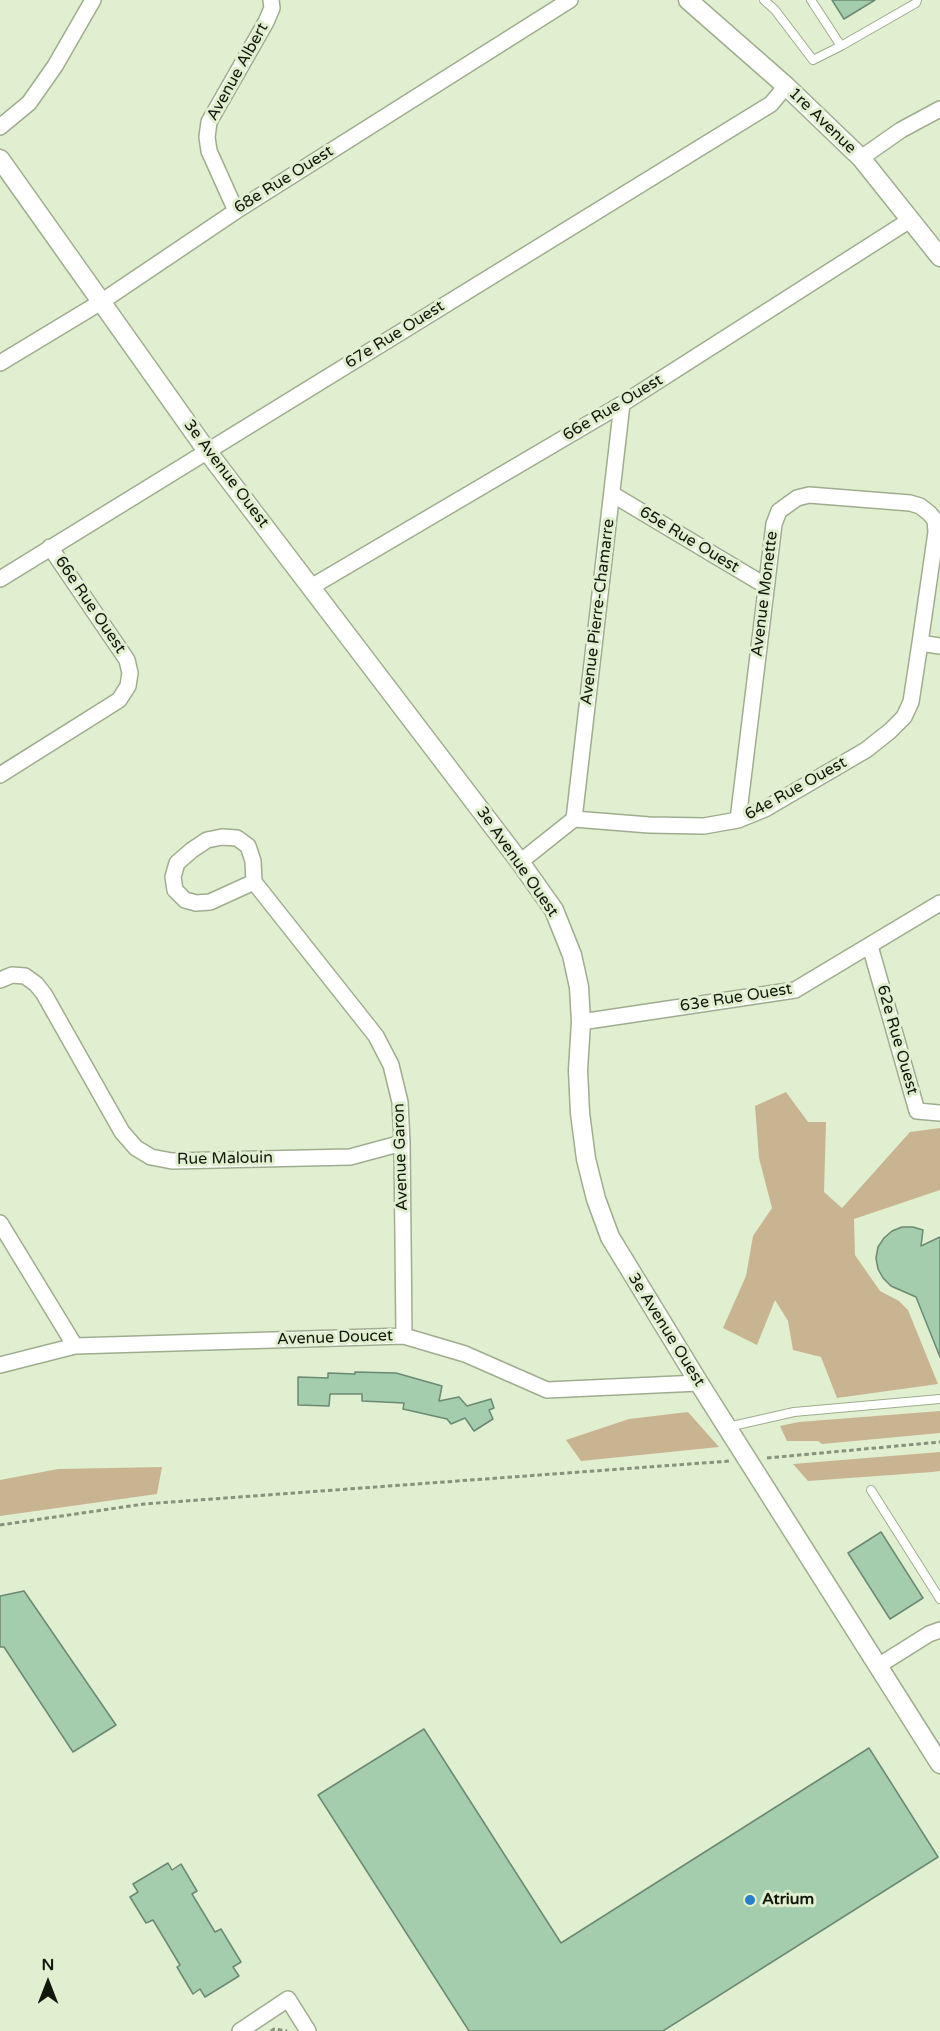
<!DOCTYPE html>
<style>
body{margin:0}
#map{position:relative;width:940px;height:2031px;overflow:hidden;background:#e0efcf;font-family:"Varela Round",sans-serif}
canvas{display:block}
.north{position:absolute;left:18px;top:1953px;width:60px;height:60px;-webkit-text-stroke:4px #e0efcf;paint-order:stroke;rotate:0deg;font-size:16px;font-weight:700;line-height:24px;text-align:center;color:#12170c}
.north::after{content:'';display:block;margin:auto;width:21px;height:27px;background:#12170c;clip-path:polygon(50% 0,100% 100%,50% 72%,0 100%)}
</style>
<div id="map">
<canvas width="940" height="2031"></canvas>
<div class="north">N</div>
</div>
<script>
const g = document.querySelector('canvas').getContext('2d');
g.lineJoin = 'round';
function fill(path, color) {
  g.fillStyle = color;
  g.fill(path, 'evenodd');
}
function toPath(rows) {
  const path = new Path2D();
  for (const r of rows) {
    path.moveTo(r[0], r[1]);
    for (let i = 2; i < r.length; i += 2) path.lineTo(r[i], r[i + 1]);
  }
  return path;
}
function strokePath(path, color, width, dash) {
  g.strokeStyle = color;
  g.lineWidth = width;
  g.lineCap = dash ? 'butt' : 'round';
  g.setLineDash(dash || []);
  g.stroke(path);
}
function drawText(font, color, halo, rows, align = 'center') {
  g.font = font + ' "Varela Round",sans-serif';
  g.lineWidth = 6;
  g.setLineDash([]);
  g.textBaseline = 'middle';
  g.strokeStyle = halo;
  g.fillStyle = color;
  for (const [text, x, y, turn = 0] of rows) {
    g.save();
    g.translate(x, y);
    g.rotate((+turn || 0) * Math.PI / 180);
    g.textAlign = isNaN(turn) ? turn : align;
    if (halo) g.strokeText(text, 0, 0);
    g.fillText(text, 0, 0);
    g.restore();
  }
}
const green = toPath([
 [786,1092,808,1122,826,1122,824,1192,842,1208,910,1132,940,1128,940,1190,854,1219,855,1255,880,1291,899,1301,908,1310,938,1384,837,1398,821,1357,793,1350,788,1321,775,1300,757,1345,723,1328,746,1276,753,1236,772,1208,759,1158,755,1106],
 [940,1411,940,1433,822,1444,818,1441,787,1441,780,1426,799,1422],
 [688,1412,719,1447,581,1461,566,1440,629,1419],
 [940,1452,940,1471,932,1472,808,1481,793,1464],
 [162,1467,157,1494,0,1516,0,1480,58,1469]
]);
const building = toPath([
 [832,0,875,0,844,19,832,0],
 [902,1227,913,1227,923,1230,921,1246,940,1237,940,1357,916,1297,891,1286,883,1278,878,1269,876,1258,878,1247,884,1238,892,1231,902,1227],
 [355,1372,396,1373,442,1386,439,1401,459,1397,467,1406,491,1399,494,1408,489,1410,493,1419,474,1431,465,1418,451,1424,447,1419,403,1409,404,1403,362,1401,362,1394,330,1394,329,1406,298,1405,298,1377,328,1378,328,1373,355,1374,355,1372],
 [881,1532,923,1598,890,1619,848,1553,881,1532],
 [24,1591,116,1725,73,1752,4,1647,0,1647,0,1596,24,1591],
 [424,1729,561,1943,869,1748,938,1857,663,2031,469,2031,318,1795,424,1729],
 [168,1863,172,1870,181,1864,197,1891,192,1894,215,1932,221,1929,241,1962,233,1967,239,1976,205,1997,200,1989,193,1994,177,1967,180,1965,153,1920,146,1923,130,1897,138,1892,133,1884,168,1863]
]);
const path = toPath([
 [767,1458,940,1442],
 [0,1525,144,1504,730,1461],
 [271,2031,274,2029,287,2031]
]);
const service = toPath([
 [764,0,775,10,813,60,841,46],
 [811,0,841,46,916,3,917,0],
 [728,1427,794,1412,940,1399],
 [871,1490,940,1599]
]);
const minor = toPath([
 [0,127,29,103,55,66,93,0],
 [861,158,901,130,940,109],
 [236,211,209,151,207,137,209,122,266,22,272,8,271,0],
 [0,363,101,302,236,211,570,0],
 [612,494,766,586],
 [0,579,771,104,786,86],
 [311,587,622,404,910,220],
 [0,775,119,700,128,686,130,673,127,660,50,547],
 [574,819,622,404],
 [738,820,774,524,779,511,797,498,809,495,910,503,920,506,929,513,935,520,936,532,920,643],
 [520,862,574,819,649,825,704,826,738,820,765,809,866,750,890,731,904,717,911,702,920,643,940,646],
 [254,882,210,902,196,903,185,900,175,890,173,877,177,863,192,850,207,840,222,837,237,838,248,846,253,861,254,882,376,1036,391,1065,400,1102,402,1143,404,1336],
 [870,946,917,1111,940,1113],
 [0,980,12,975,25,976,36,984,44,994,122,1132,136,1148,151,1157,172,1161,350,1157,402,1143],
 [581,1022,795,990,940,903],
 [0,1223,75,1346],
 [0,1365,75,1346,404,1336,465,1354,547,1390,699,1383],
 [878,1666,929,1634,940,1630],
 [240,2031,288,1999,308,2031]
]);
const tertiary = toPath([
 [688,0,786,86,861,158,940,257],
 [0,159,207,451,520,862,554,910,572,955,579,987,581,1022,578,1070,580,1113,586,1159,596,1199,610,1237,699,1383,940,1764]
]);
const markers = [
 [750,1900,6,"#267ecc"]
];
const streetNames = [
 ["Avenue Albert",238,72,-61],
 ["1re Avenue",822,121,44],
 ["68e Rue Ouest",284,180,-32],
 ["67e Rue Ouest",395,335,-32],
 ["66e Rue Ouest",613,408,-31],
 ["3e Avenue Ouest",226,474,53],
 ["65e Rue Ouest",689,540,31],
 ["Avenue Monette",765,594,-83],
 ["66e Rue Ouest",90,605,56],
 ["Avenue Pierre-Chamarre",598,612,-83],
 ["64e Rue Ouest",796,789,-29],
 ["3e Avenue Ouest",517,862,55],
 ["63e Rue Ouest",736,998,-9],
 ["62e Rue Ouest",897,1040,74],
 ["Avenue Garon",401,1157,-92],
 ["Rue Malouin",225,1159,-1],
 ["3e Avenue Ouest",666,1330,58],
 ["Avenue Doucet",335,1338,-2]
];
const poiNames = [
 ["Atrium",762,1900]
];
fill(green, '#c9b492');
fill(building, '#a3cdad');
strokePath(building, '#6c8973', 1.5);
strokePath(service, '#9ead8e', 10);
strokePath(minor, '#9ead8e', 18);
strokePath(tertiary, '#9ead8e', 21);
strokePath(path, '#87927b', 3, [4.5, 3]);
strokePath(service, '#fff', 8);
strokePath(minor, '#fff', 15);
strokePath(tertiary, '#fff', 18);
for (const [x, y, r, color] of markers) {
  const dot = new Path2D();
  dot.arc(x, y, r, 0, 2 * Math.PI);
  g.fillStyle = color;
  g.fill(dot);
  strokePath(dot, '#e0efcf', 2);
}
drawText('16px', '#12170c', '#e0efcf', streetNames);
drawText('bold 16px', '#12170c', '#e0efcf', poiNames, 'left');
</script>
